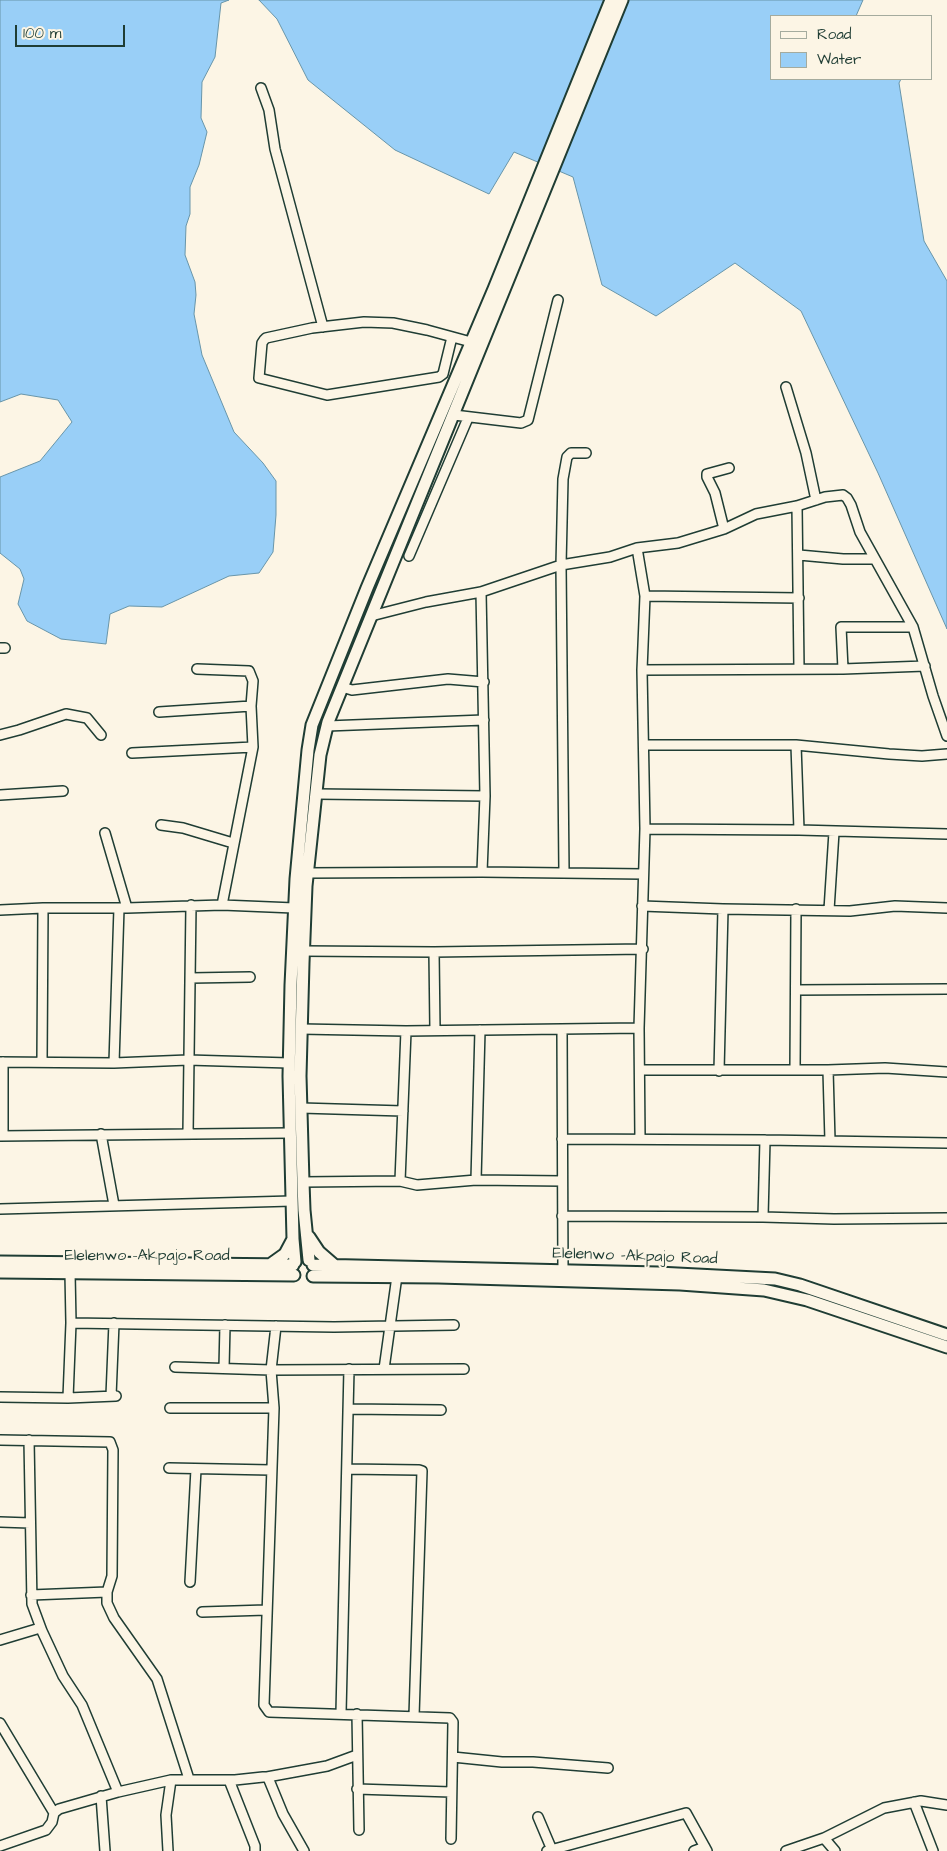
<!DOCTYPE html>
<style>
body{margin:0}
#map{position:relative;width:947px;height:1851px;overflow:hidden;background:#fcf5e5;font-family:"Architects Daughter",sans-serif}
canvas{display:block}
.legend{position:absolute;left:770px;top:15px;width:162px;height:65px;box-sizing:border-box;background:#fcf5e5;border:1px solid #a4ab9e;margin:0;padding:6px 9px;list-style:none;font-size:15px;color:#1f3d34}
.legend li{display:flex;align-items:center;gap:10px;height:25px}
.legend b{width:25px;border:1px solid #a4ab9e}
.scale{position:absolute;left:15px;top:25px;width:110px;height:22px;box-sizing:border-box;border:2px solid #1f3d34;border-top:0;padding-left:6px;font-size:15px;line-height:18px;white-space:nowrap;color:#1f3d34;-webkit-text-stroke:4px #fcf5e5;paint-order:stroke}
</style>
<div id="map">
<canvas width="947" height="1851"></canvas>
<ul class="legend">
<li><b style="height:6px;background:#fcf5e5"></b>Road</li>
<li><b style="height:14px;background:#99cff7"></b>Water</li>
</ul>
<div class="scale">100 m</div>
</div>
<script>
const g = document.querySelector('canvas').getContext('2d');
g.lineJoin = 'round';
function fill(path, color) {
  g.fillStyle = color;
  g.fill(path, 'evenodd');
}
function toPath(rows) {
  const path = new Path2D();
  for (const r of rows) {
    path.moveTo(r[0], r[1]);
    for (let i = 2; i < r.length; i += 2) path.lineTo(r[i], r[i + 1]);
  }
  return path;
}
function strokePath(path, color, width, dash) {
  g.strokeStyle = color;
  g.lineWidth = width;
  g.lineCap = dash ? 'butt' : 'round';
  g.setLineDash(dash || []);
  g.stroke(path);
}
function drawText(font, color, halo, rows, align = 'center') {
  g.font = font + ' "Architects Daughter",sans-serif';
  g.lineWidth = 4;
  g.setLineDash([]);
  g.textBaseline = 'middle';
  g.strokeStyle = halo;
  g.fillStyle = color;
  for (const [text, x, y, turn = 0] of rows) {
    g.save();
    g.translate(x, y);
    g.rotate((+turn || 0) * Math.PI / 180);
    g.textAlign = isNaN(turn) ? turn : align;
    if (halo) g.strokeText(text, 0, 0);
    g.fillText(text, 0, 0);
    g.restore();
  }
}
const water = toPath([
 [0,0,229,0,221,3,215,57,202,82,201,118,207,132,199,165,190,187,190,214,186,226,185,255,195,282,196,295,194,314,202,355,234,432,263,463,276,481,276,515,273,552,259,573,229,576,162,607,129,606,110,614,106,644,61,639,27,621,18,604,24,579,20,569,0,553,0,477,40,461,72,422,58,400,21,394,0,402,0,0],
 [259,0,863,0,856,16,771,16,771,79,901,79,899,83,924,241,947,281,947,629,878,473,801,311,735,263,656,316,602,285,573,177,514,152,489,194,395,150,308,80,277,19,259,0]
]);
const minor = toPath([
 [261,88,269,110,275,149,323,327],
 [452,337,443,374,439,377,327,395,259,378,262,343,264,340,266,338,312,328,364,322,393,323,427,330,471,342],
 [786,387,806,453,816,500],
 [454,415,521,423,528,420,558,300],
 [797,506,799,669],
 [724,529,715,493,707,477,707,474,729,468],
 [637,548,645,596,642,670,645,829,639,1028,640,1139],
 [799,555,843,559,875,559],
 [409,556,468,418],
 [481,592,485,796,482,872],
 [645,596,799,598],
 [371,616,426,602,481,592,561,565,610,557,637,548,678,543,724,529,756,514,797,506,825,497,843,495,847,498,851,505,860,532,913,627,933,696,947,736],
 [0,648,5,648],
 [197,669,249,671,253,681,251,706,253,747],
 [843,669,841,627,913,627],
 [642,670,843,669,925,666],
 [342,687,352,690,448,679,484,682],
 [159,712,251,706],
 [327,726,484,720],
 [0,735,19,730,66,714,87,718,101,735],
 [644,745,796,745,889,754,922,756,947,754],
 [796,745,799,830],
 [132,753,253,747,222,905],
 [317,794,485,796],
 [0,795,63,791],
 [161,825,183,828,233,843],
 [645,829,799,830,947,834],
 [105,833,127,908],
 [564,872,561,565,563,479,567,457,571,453,586,453],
 [308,873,482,872,643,874],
 [642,906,723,909,850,911,895,906,947,908],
 [0,910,43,908,127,908,222,905,294,908],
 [829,910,834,832],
 [303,951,434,952,643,949],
 [434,952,435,1030],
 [191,978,250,977],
 [796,990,947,989],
 [301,1029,406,1031,639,1028],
 [562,1030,563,1271],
 [42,1061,43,908],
 [0,1062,114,1063,188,1060,289,1063],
 [3,1062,3,1136],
 [114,1063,119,908],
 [640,1070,828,1070,885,1068,947,1072],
 [795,1070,796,909],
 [828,1070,830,1141],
 [719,1071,723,909],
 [301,1108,403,1111],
 [188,1133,191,905],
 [101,1134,114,1205],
 [0,1136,290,1133],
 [562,1139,765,1140,947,1143],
 [476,1180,480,1030],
 [400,1181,406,1031],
 [303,1182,400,1181,417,1185,476,1180,562,1181],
 [0,1209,292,1201],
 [562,1216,763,1217,834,1219,947,1218],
 [763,1217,765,1140],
 [71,1323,334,1327,454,1325],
 [276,1326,271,1370,274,1408,264,1705,269,1712,450,1718,453,1722,451,1839],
 [175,1367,271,1370,464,1369],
 [224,1368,225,1325],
 [384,1369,397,1276],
 [111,1396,114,1323],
 [0,1397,68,1398,116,1396],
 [68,1398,71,1323,70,1273],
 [170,1408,274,1408],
 [348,1409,441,1410],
 [0,1440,110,1442,113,1450,112,1576,107,1592,107,1603,114,1618,157,1679,189,1779],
 [29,1440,32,1604,42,1631,63,1676,82,1705,118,1792],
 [169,1468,271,1470],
 [347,1469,419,1470,422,1471,414,1716],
 [0,1522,30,1523],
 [190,1582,196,1469],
 [31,1595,107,1592],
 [202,1612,266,1610],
 [0,1640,40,1628],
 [341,1713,349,1369],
 [357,1714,359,1830],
 [0,1723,54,1813],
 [453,1757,502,1762,533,1762,608,1768],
 [267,1777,327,1766,357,1755],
 [229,1780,255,1846,255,1851],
 [357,1789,451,1792],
 [101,1796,105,1851],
 [914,1802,933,1851],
 [538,1817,552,1850],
 [824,1838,835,1851],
 [0,1846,46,1830,52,1822,54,1813,59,1809,118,1792,171,1780,235,1780,263,1777,267,1777,269,1780,283,1814,304,1851],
 [168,1851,166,1815,171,1780],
 [547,1851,686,1813,707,1851],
 [694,1851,705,1847],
 [786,1851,824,1838,884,1808,921,1801,947,1805]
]);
const major = toPath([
 [309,1237,319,1252,334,1265],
 [309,1260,304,1210,303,1182,300,1076,303,963,306,886,320,755,328,722,622,0],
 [0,1262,293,1265],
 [295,1262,293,1239,289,1076,291,985,296,879,308,750,312,725,367,588,494,289,611,0],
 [271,1264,285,1254,293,1239],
 [313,1265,658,1273,775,1279,800,1285,947,1335],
 [0,1272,294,1275],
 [313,1276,438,1277,680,1284,764,1290,807,1300,947,1347]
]);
const streetNames = [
 ["Elelenwo -Akpajo Road",147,1257],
 ["Elelenwo -Akpajo Road",635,1257,2]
];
fill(water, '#99cff7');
strokePath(water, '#6895a9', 1);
strokePath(minor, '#1f3d34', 12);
strokePath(major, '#1f3d34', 15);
strokePath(minor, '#fcf5e5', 9);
strokePath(major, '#fcf5e5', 11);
drawText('16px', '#1f3d34', '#fcf5e5', streetNames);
</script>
